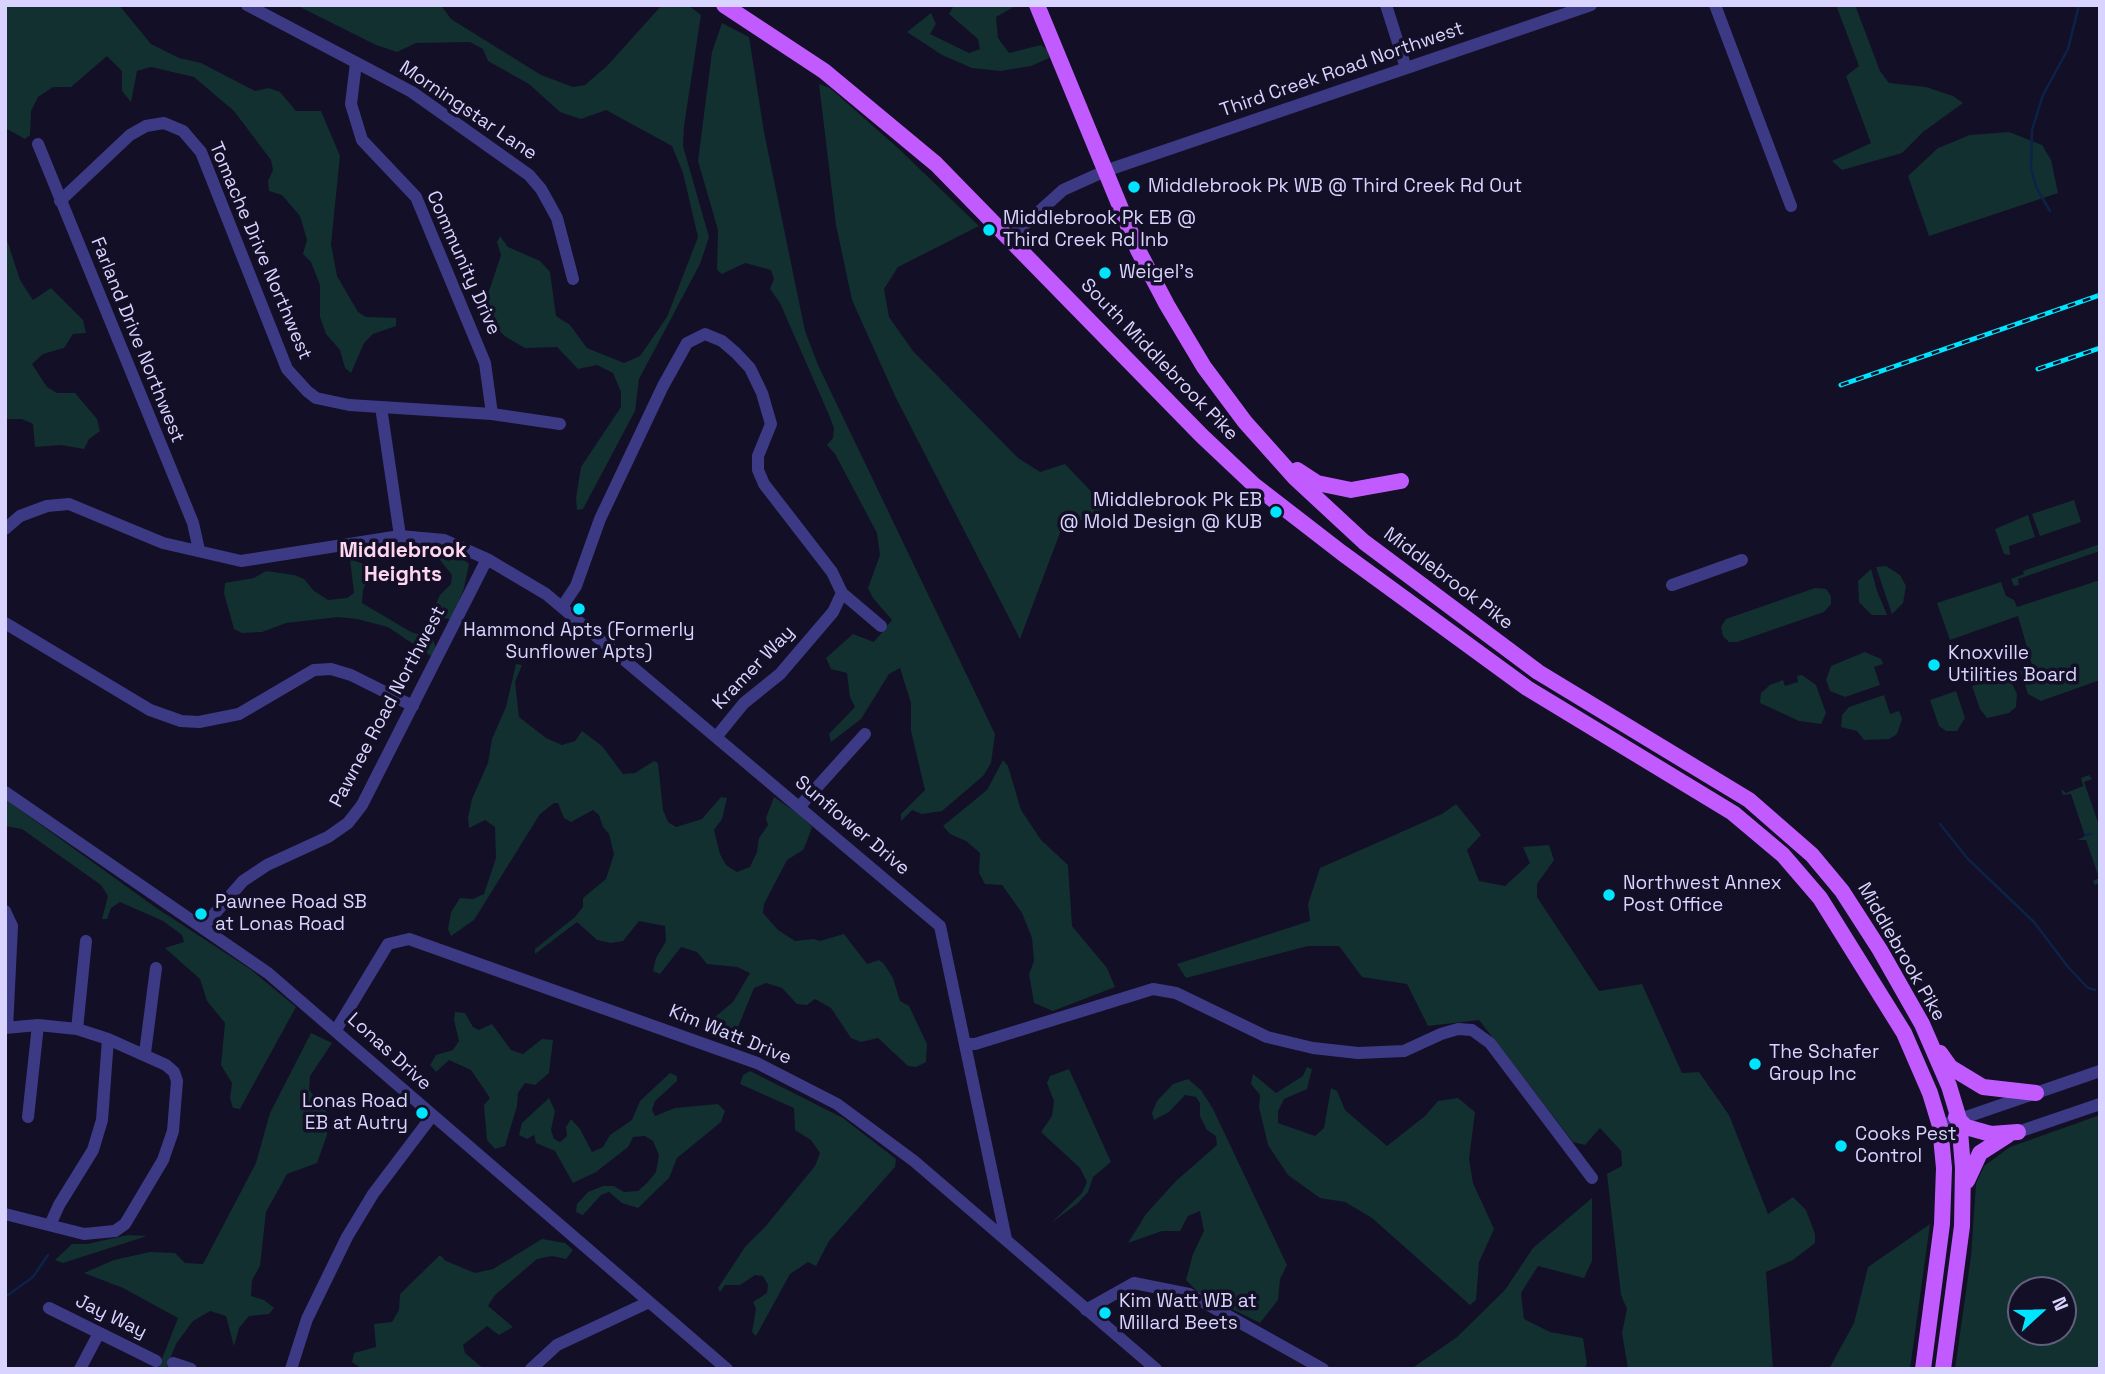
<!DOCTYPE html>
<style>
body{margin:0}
#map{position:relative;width:2105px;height:1374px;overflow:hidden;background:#130f26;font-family:"Space Grotesk",sans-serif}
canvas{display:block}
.frame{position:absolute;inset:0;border:7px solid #d9d4ff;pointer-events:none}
.north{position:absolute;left:2007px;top:1276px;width:70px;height:70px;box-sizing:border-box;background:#130f26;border:2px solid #625e7d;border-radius:50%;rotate:68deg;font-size:19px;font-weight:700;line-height:28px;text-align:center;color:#d9d4ff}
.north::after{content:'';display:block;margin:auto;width:24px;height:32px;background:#00e5ff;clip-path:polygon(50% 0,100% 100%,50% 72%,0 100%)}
</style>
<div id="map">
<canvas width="2105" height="1374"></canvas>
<div class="frame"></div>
<div class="north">N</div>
</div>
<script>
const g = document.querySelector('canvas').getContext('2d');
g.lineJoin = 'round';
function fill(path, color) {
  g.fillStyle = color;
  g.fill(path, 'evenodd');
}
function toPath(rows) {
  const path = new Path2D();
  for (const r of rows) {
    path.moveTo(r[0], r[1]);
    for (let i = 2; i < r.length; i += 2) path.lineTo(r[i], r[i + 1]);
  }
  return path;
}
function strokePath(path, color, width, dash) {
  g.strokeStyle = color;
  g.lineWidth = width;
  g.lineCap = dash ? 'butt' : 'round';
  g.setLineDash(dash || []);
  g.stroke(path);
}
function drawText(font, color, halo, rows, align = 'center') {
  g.font = font + ' "Space Grotesk",sans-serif';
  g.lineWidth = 7;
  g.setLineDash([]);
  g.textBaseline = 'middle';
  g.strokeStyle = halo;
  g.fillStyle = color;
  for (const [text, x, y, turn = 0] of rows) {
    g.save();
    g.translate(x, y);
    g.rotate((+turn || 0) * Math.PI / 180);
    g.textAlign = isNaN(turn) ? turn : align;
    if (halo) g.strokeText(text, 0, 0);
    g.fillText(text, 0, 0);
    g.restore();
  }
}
const green = toPath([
 [5,5,119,5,151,44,179,58,201,63,255,91,269,88,280,92,296,111,321,111,340,156,331,244,337,276,358,312,366,317,396,318,396,326,373,334,364,343,351,373,345,368,340,350,326,334,320,317,320,285,311,262,303,254,307,240,300,216,282,195,269,191,268,181,273,170,271,160,234,111,194,77,151,67,137,71,131,102,122,91,122,71,107,56,71,87,53,87,38,97,31,111,30,135,25,139,5,128],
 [296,5,441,5,451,19,541,75,573,87,585,85,607,66,662,5,688,5,701,15,684,126,683,146,709,237,700,264,639,379,635,411,583,509,577,510,576,498,581,467,621,407,621,392,613,373,597,365,578,369,557,347,525,348,506,337,490,322,487,297,501,255,497,242,500,236,508,247,540,261,550,272,556,316,570,325,587,348,624,363,640,356,667,317,698,237,683,173,672,146,606,110,581,119,560,112,529,84,488,61,483,49,470,42,416,43,397,52,376,45],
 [954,5,1017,5,996,17,998,38,1009,53,1041,45,1048,50,1049,58,1031,66,1000,71,972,68,942,55,907,32,931,13,936,24,930,34,969,53,980,49,978,39,949,14],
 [1836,5,1855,5,1880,71,1889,83,1926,87,1953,96,1963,103,1923,132,1902,153,1842,170,1832,161,1871,143,1846,76,1859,66],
 [722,23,749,37,764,132,805,331,818,365,995,734,991,763,983,776,942,811,922,814,912,810,901,821,901,814,925,790,911,731,911,703,900,668,889,674,861,719,831,742,829,734,855,707,850,697,847,673,831,669,826,658,853,634,874,642,892,620,873,598,868,588,880,555,877,533,835,454,827,445,833,438,834,428,829,415,780,303,770,289,774,279,771,270,745,263,722,274,717,270,718,230,698,161,712,52],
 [819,84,830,88,899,149,979,226,898,267,884,289,889,317,913,351,1018,458,1040,472,1065,464,1103,504,1099,512,1061,530,1020,639,895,396,852,300,836,225],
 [2009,132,2042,145,2051,160,2058,193,1929,236,1908,176,1938,148,1970,135],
 [5,234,20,280,33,300,51,288,83,320,86,333,73,334,64,348,43,354,32,364,47,387,57,393,75,393,97,419,100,431,89,439,84,449,61,445,35,447,33,424,22,419,5,419],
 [2074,500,2081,522,2040,536,2032,514],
 [2028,515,2035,537,2009,546,2010,555,2004,554,1995,529],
 [2100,544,2100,551,2018,579,2019,585,2014,586,2011,579,2024,574,2023,571],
 [443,553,459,555,469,564,464,588,452,620,441,617,435,606,440,595,451,584,452,575,436,555],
 [350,559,366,565,370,575,363,590,362,603,411,632,433,639,436,649,431,656,388,627,357,619,338,617,286,623,262,632,242,633,234,629,224,593,225,583,254,578,266,571,294,575,304,579,314,591,328,600,347,598,354,593],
 [1886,566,1900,575,1906,586,1903,603,1892,614,1876,567],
 [1871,569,1877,591,1887,615,1872,615,1859,602,1858,581],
 [2100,580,2100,680,2041,701,2028,694,2020,670,2032,665,2018,616,1950,640,1937,603,2001,582,2006,596,2014,600,2017,607],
 [1815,588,1826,589,1831,596,1831,604,1824,612,1737,642,1729,642,1723,636,1721,627,1726,619],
 [1865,652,1881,659,1883,664,1874,667,1880,685,1845,697,1830,691,1826,680,1831,666],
 [516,664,522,665,515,682,519,717,546,738,562,745,575,741,582,731,602,746,623,774,635,773,654,761,658,763,663,810,668,822,676,827,702,819,721,797,727,798,722,819,714,830,720,854,726,865,737,872,750,867,757,852,759,838,768,825,766,818,774,797,801,816,812,827,807,841,803,850,787,860,764,904,763,913,778,930,795,941,814,939,820,941,844,934,867,964,879,960,884,964,893,978,900,1001,909,1006,927,1044,926,1062,916,1067,908,1066,878,1038,861,1042,851,1038,831,1008,815,999,807,1005,797,1004,782,988,766,983,754,988,738,1027,730,1031,704,1026,733,1002,750,973,737,967,707,964,697,952,681,947,660,974,653,971,656,958,666,941,665,926,639,921,623,941,611,943,597,940,577,922,535,954,535,949,575,917,583,907,583,898,606,879,614,854,609,834,603,827,599,815,593,810,571,822,564,818,558,803,554,803,540,814,474,920,451,936,448,929,451,912,460,898,473,899,484,894,496,858,495,827,485,820,469,828,468,818,472,799,488,763,492,739,506,707],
 [1802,675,1816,685,1826,713,1821,724,1799,721,1760,703,1761,693,1770,685,1783,680,1785,686,1798,682,1797,676],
 [2008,676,2017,694,2016,707,2009,713,1987,718,1980,709,1972,686],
 [1956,691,1965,718,1957,731,1946,731,1939,726,1930,700],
 [1884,695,1890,714,1899,711,1902,719,1897,734,1889,739,1864,740,1857,731,1841,727,1842,715,1849,707],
 [1003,760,1008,766,1021,810,1041,840,1068,865,1072,926,1107,968,1115,987,1053,1011,1034,1003,1029,974,1034,961,1032,938,1022,913,1002,885,985,884,979,873,980,853,966,841,950,834,943,826,987,790],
 [2089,775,2092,779,2084,782,2100,828,2100,883,2095,885,2093,881,2099,878,2086,840,2078,840,2085,836,2071,794,2063,795,2061,789,2066,793,2083,786,2081,778],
 [5,799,155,907,250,969,296,1007,240,1109,233,1108,230,1098,232,1083,221,1065,225,1023,207,1001,200,979,165,948,184,942,182,935,163,921,120,902,111,908,107,919,102,919,108,896,101,885,22,829,5,826],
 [1456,804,1481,835,1467,850,1479,881,1505,886,1530,863,1523,847,1549,845,1554,860,1537,884,1537,897,1599,991,1642,984,1682,1073,1699,1072,1729,1115,1768,1214,1793,1197,1806,1210,1815,1234,1815,1243,1793,1260,1766,1272,1773,1369,1628,1369,1622,1333,1627,1309,1621,1295,1607,1174,1622,1166,1621,1151,1600,1128,1585,1145,1573,1142,1479,1020,1428,1026,1407,984,1362,977,1339,946,1308,946,1186,978,1177,964,1310,921,1308,904,1320,868,1442,814],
 [455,1012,465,1013,473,1027,479,1030,492,1024,511,1050,523,1054,542,1039,553,1040,549,1073,535,1085,525,1083,518,1093,517,1106,505,1146,495,1149,487,1140,484,1105,490,1098,471,1070,449,1060,436,1072,430,1065,436,1055,453,1050,459,1041,454,1020],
 [311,1033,332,1043,310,1076,309,1090,328,1113,327,1135,317,1163,287,1174,266,1212,260,1266,252,1280,251,1296,264,1300,274,1308,269,1314,249,1316,239,1328,234,1346,226,1316,210,1311,193,1321,176,1344,166,1369,158,1369,178,1318,123,1288,84,1273,114,1260,150,1252,175,1253,185,1263,203,1264,256,1163,270,1113],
 [1307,1067,1312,1069,1307,1089,1284,1099,1278,1111,1278,1123,1315,1136,1324,1128,1331,1088,1337,1091,1345,1110,1387,1146,1425,1116,1438,1101,1458,1098,1475,1112,1469,1159,1473,1183,1494,1229,1479,1262,1476,1300,1470,1305,1372,1218,1345,1202,1320,1198,1288,1175,1268,1145,1259,1107,1260,1095,1251,1084,1253,1074,1276,1093,1303,1076],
 [1069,1069,1111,1162,1093,1177,1088,1192,1078,1203,1051,1223,1082,1193,1087,1182,1080,1168,1041,1132,1052,1116,1054,1101,1047,1083,1050,1076],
 [750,1071,843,1118,896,1159,895,1167,829,1241,816,1266,808,1262,790,1274,756,1336,752,1332,756,1309,753,1302,767,1293,768,1285,763,1276,755,1275,740,1285,725,1285,720,1292,718,1288,745,1247,765,1227,815,1166,820,1153,811,1140,795,1130,794,1108,740,1084,743,1075],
 [670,1073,677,1076,677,1081,655,1101,652,1110,655,1116,675,1108,718,1104,725,1111,721,1122,677,1158,669,1178,638,1208,622,1203,609,1192,601,1195,583,1215,576,1212,577,1204,588,1192,603,1186,614,1186,624,1192,638,1191,647,1183,656,1172,659,1155,653,1141,645,1136,633,1137,628,1147,596,1172,573,1183,555,1151,536,1143,534,1135,527,1139,519,1135,522,1123,549,1098,555,1111,551,1130,554,1139,560,1142,567,1136,566,1127,571,1119,580,1129,592,1152,603,1147,610,1135,632,1120,640,1101],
 [1188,1079,1201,1090,1213,1109,1287,1265,1280,1279,1278,1300,1260,1323,1198,1292,1186,1280,1193,1254,1204,1231,1200,1211,1188,1216,1180,1231,1162,1231,1128,1243,1146,1214,1176,1181,1217,1145,1216,1136,1207,1130,1200,1116,1200,1103,1196,1097,1185,1095,1169,1112,1154,1120,1152,1113,1157,1101,1173,1084],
 [2100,1115,2100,1369,1955,1369,1971,1256,1976,1184,1984,1166,2010,1147],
 [2063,1290,2063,1332,2021,1332,2021,1290],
 [1592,1198,1592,1261,1584,1278,1538,1266,1521,1293,1524,1319,1550,1332,1583,1338,1587,1364,1584,1369,1411,1369,1457,1337,1505,1290,1533,1248],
 [1930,1224,1910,1369,1829,1369,1854,1323,1868,1267],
 [128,1235,147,1236,63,1263,55,1260,72,1244,87,1244],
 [542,1239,565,1243,573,1250,566,1259,552,1256,537,1259,495,1295,488,1306,513,1327,499,1335,487,1326,463,1345,465,1353,484,1369,362,1369,352,1362,354,1353,376,1347,374,1324,392,1322,399,1310,400,1294,440,1255,446,1261,475,1273,493,1269]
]);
const stream = toPath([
 [2050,211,2037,189,2031,169,2032,130,2043,95,2068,49,2079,5],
 [1940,824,1968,859,2034,922,2068,967,2088,988,2095,990],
 [2085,835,2091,834],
 [2099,878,2100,878],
 [8,1295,33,1277,48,1255]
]);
const minor = toPath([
 [247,5,412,92,529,175,541,189,557,218,573,279],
 [1386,5,1406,68],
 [1715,5,1791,206],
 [356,63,351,104,362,140,416,197,485,363,492,414],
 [38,144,193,523,199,550],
 [60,201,130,135,146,126,164,123,183,131,201,152,287,369,307,391,316,398,349,405,492,414,560,424],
 [1011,237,1063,190,1105,171,1591,5],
 [381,407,400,536],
 [5,529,20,516,47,506,69,504,163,543,241,561,400,536,444,540,487,559,546,594,940,926,1006,1239],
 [1672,585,1742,560],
 [562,607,576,586,600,519,663,386,687,343,705,334,722,341,736,353,750,368,762,393,771,424,758,456,758,470,764,484,832,572,842,593,881,626],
 [5,623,150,710,181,721,199,722,239,714,314,670,331,669,351,675,413,706],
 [717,736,744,703,780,674,833,612,842,593],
 [5,792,268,973,727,1369],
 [800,806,865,734],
 [5,911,12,926,7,1028],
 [203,927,243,881,267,865,328,837,348,823,362,805,487,559],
 [5,1028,38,1025,77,1029,108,1039,166,1065,174,1072,177,1081,173,1131,163,1160,125,1224,115,1231,84,1234,5,1214],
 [77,1029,86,941],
 [336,1030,388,944,409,939,757,1063,837,1104,914,1161,1156,1369],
 [965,1044,975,1044,1153,989,1176,993,1267,1037,1313,1048,1358,1053,1404,1051,1441,1034,1458,1029,1472,1030,1490,1043,1592,1178],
 [145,1053,156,968],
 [28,1117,38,1025],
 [1940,1126,2100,1071],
 [2018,1132,2100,1104],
 [50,1225,59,1205,93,1150,102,1120,108,1039],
 [49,1308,156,1361],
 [1086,1310,1134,1283,1189,1294,1323,1369],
 [173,1363,191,1369],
 [80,1369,99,1333],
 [291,1369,307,1319,347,1237,373,1194,432,1116],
 [531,1369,557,1345,649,1302]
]);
const major = toPath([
 [724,5,824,71,936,164,1202,436,1254,485,1342,553,1527,688,1733,813,1783,855,1820,898,1904,1033,1930,1093,1940,1126,1944,1168,1942,1224,1923,1369],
 [1037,5,1138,250,1167,305,1204,367,1245,422,1295,478,1364,542,1538,672,1749,800,1812,855,1842,891,1880,950,1922,1024,1949,1086,1959,1119,1963,1168,1962,1226,1943,1369],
 [1297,470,1317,483,1351,490,1401,481],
 [1940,1053,1950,1067,1983,1087,2036,1093],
 [1956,1117,1966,1127,1991,1134,2018,1132],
 [1967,1181,1980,1153,2008,1135]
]);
const rail = toPath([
 [2038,369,2100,348],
 [1841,385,2100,295]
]);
const markers = [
 [1134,187,7,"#00e5ff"],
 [989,230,7,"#00e5ff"],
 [1105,273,7,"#00e5ff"],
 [1276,512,7,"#00e5ff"],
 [579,609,7,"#00e5ff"],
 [1934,665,7,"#00e5ff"],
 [1609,895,7,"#00e5ff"],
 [201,914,7,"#00e5ff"],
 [1755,1064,7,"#00e5ff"],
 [422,1113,7,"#00e5ff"],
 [1841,1146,7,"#00e5ff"],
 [1105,1313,7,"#00e5ff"]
];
const streetNames = [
 ["Third Creek Road Northwest",1342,70,-19],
 ["Morningstar Lane",468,111,34],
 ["Tomache Drive Northwest",260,251,67],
 ["Community Drive",463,263,66],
 ["Farland Drive Northwest",137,340,68],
 ["South Middlebrook Pike",1159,360,46],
 ["Middlebrook Pike",1448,579,37],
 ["Kramer Way",754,668,-46],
 ["Pawnee Road Northwest",388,707,-62],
 ["Sunflower Drive",852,826,40],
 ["Middlebrook Pike",1901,952,60],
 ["Kim Watt Drive",730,1035,22],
 ["Lonas Drive",389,1052,42],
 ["Jay Way",111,1317,26]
];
const poiNames = [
 ["Middlebrook Pk WB @ Third Creek Rd Out",1148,187],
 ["Middlebrook Pk EB @",1003,219],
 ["Third Creek Rd Inb",1003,241],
 ["Weigel's",1119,273],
 ["Middlebrook Pk EB",1262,501,"right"],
 ["@ Mold Design @ KUB",1262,523,"right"],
 ["Hammond Apts (Formerly",579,631,"center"],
 ["Sunflower Apts)",579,653,"center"],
 ["Knoxville",1948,654],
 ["Utilities Board",1948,676],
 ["Northwest Annex",1623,884],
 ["Post Office",1623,906],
 ["Pawnee Road SB",215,903],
 ["at Lonas Road",215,925],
 ["The Schafer",1769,1053],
 ["Group Inc",1769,1075],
 ["Lonas Road",408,1102,"right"],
 ["EB at Autry",408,1124,"right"],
 ["Cooks Pest",1855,1135],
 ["Control",1855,1157],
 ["Kim Watt WB at",1119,1302],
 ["Millard Beets",1119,1324]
];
const neighbourhoodNames = [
 ["Middlebrook",403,551],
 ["Heights",403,575]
];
fill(green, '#12302f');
strokePath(stream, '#0c2248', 2.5);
strokePath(minor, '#3d3a85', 12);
strokePath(major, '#c25bff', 16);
strokePath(rail, '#00e5ff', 5);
strokePath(rail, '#130f26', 2.5, [8]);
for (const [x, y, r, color] of markers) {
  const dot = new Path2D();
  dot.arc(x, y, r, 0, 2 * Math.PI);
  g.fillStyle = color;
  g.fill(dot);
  strokePath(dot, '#130f26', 2.5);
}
drawText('19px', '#d9d4ff', '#130f26', streetNames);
drawText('19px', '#d9d4ff', '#130f26', poiNames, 'left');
drawText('bold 21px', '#ffd6f0', '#130f26', neighbourhoodNames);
</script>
